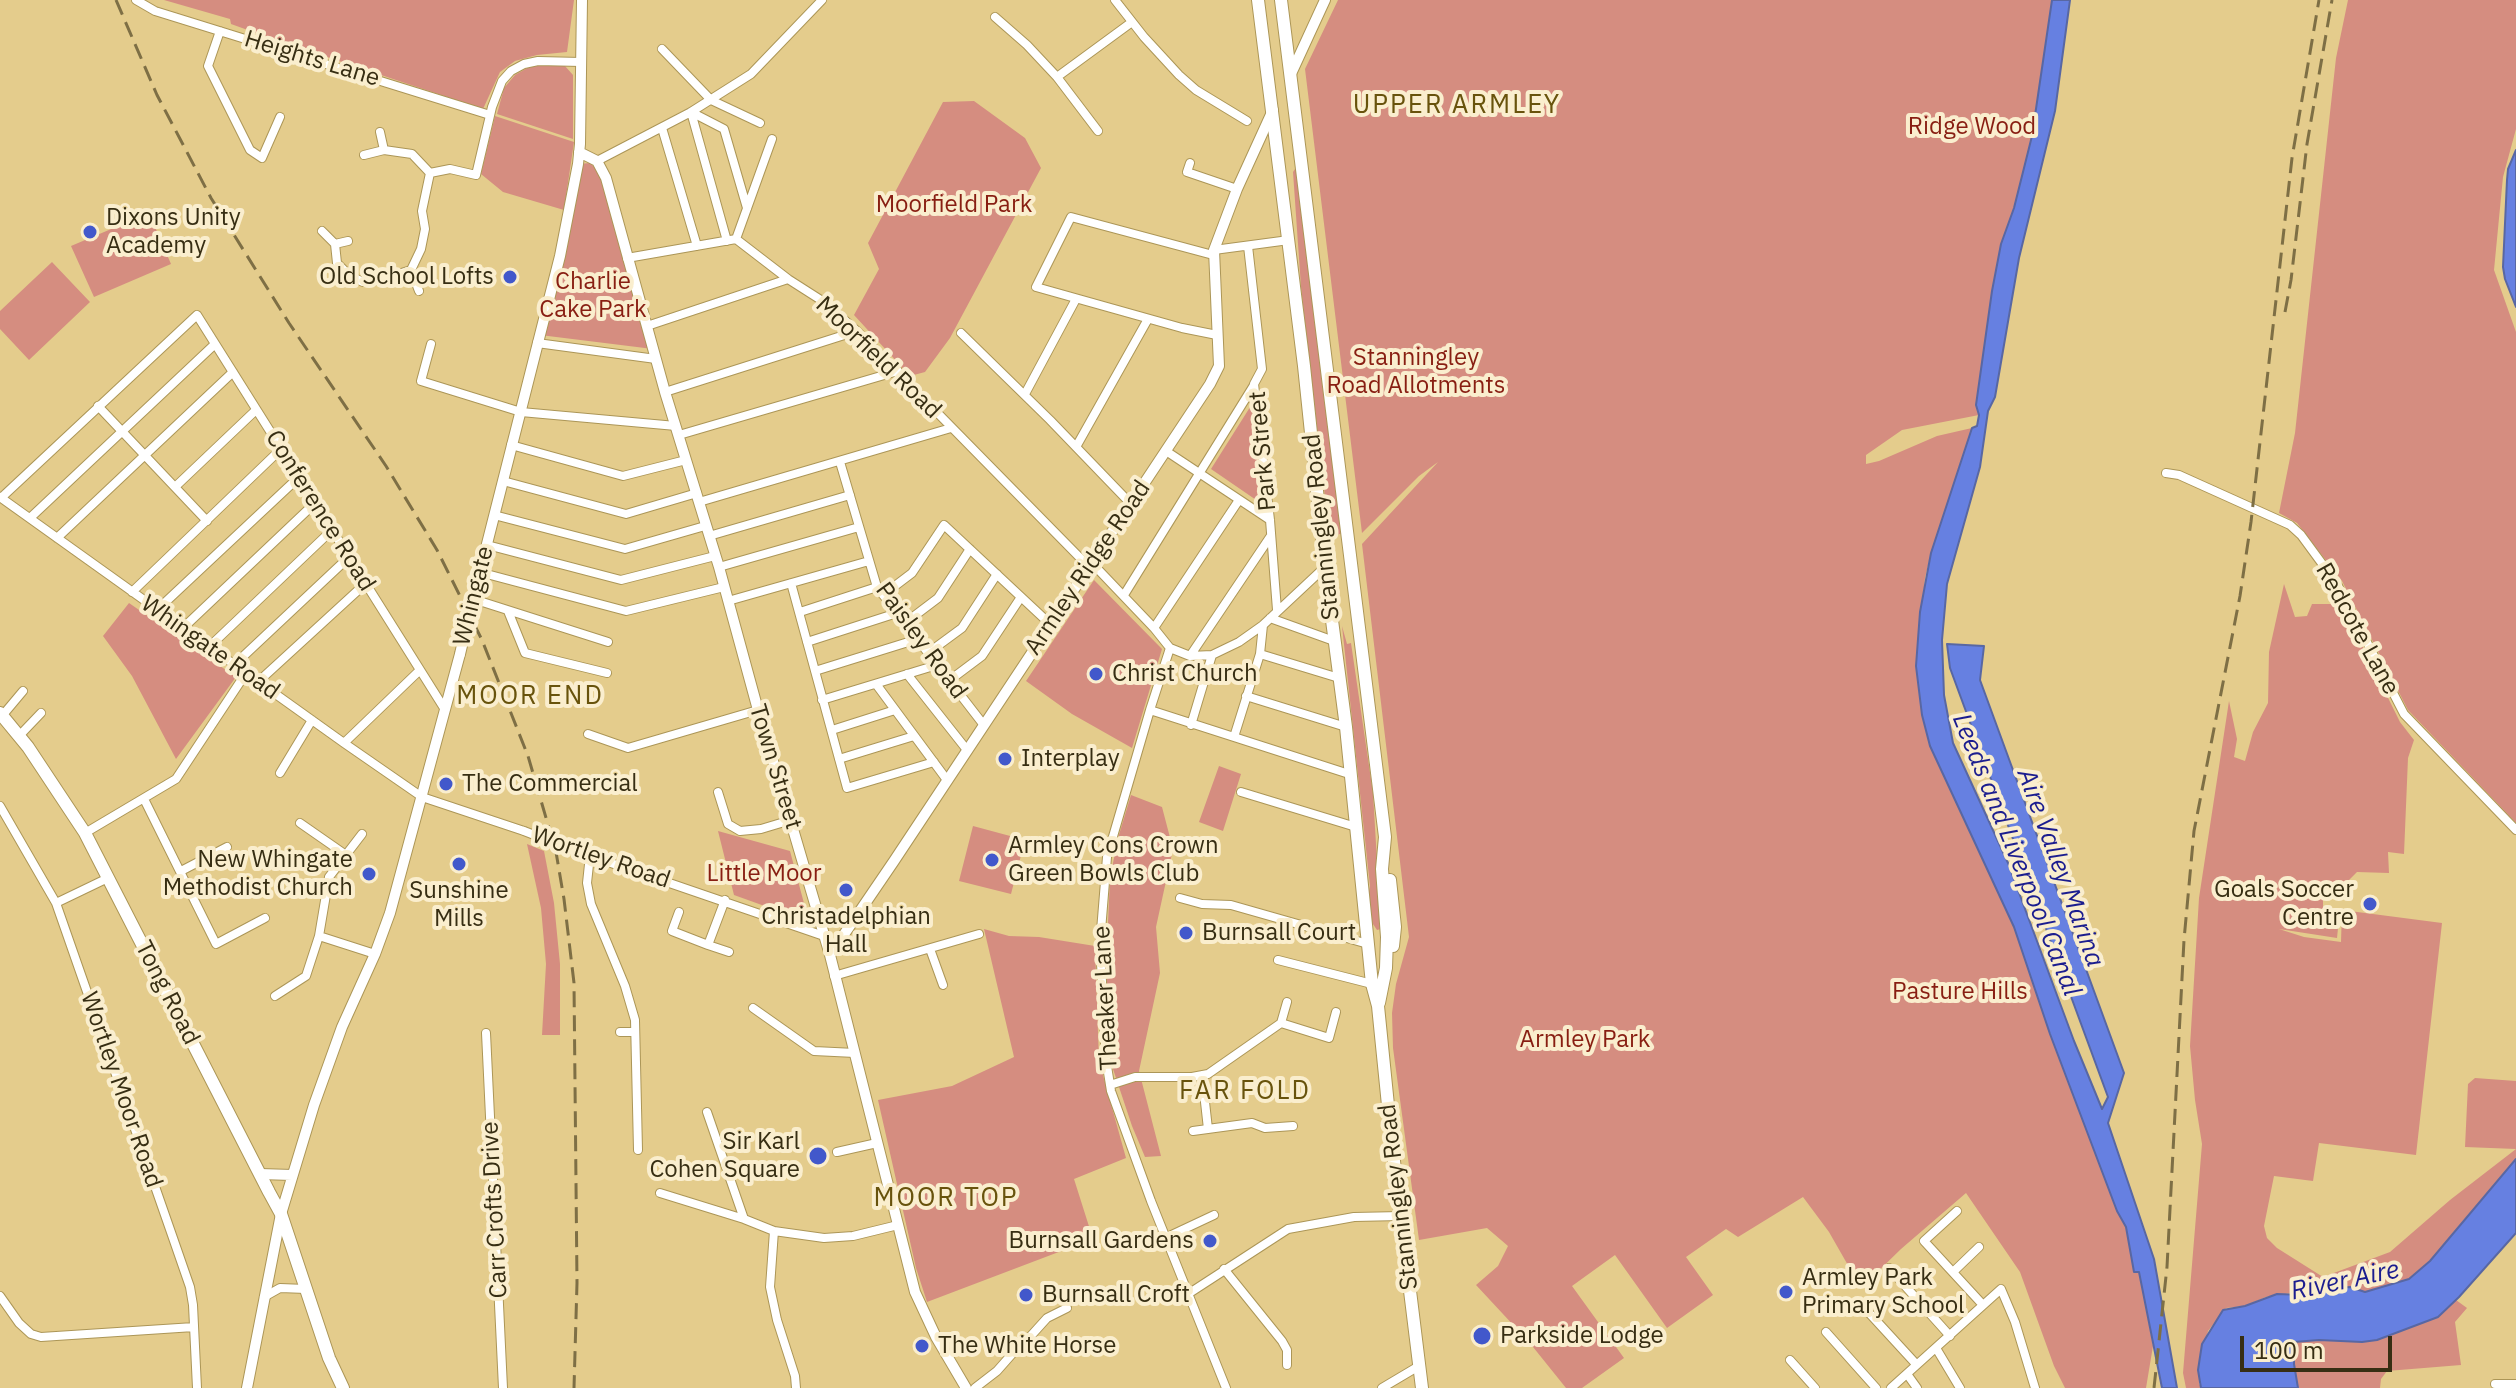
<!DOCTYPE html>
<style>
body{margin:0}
#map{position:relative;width:2516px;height:1388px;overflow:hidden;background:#e4cc8c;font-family:"IBM Plex Sans",sans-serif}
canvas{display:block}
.scale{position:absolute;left:2240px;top:1336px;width:152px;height:36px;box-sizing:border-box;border:4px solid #372e13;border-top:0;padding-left:10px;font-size:24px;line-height:28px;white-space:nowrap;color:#372e13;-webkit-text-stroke:6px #faeece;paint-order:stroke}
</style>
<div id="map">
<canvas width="2516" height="1388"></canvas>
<div class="scale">100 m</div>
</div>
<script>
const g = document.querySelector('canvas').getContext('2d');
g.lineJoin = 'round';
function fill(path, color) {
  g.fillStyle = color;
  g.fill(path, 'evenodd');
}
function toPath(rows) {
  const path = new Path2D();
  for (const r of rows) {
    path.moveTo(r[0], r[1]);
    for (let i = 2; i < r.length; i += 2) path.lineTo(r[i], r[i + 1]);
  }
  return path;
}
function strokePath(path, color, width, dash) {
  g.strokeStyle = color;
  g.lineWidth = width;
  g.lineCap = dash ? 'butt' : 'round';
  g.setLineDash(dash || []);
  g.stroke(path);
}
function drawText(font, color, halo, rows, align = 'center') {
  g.font = font + ' "IBM Plex Sans",sans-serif';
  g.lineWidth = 8;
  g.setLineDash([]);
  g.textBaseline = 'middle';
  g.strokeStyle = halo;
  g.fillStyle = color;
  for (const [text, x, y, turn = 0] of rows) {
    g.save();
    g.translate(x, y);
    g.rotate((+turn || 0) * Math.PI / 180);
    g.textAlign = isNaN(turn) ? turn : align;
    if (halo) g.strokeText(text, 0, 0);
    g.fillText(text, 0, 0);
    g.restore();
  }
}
const green = toPath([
 [164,0,574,0,567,52,537,55,515,61,500,72,483,109,270,38,231,24,230,19],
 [1338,0,2052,0,2032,136,2014,208,2001,244,1992,291,1976,405,1979,415,1902,430,1866,455,1866,464,1879,461,1937,436,1972,428,1931,553,1925,578,1916,666,1922,715,1957,805,2014,927,2050,1034,2117,1211,2126,1227,2135,1272,2139,1271,2153,1346,2146,1388,2065,1388,2054,1366,2020,1272,1966,1193,1901,1249,1861,1288,1829,1232,1803,1197,1738,1237,1726,1229,1686,1257,1713,1295,1667,1328,1615,1255,1572,1286,1624,1358,1582,1388,1566,1388,1529,1342,1476,1285,1498,1266,1508,1246,1487,1228,1419,1240,1393,1048,1392,1013,1396,984,1409,937,1362,544,1438,462,1419,476,1362,533,1305,69],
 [2348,0,2516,0,2516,129,2503,177,2494,270,2516,332,2516,823,2408,710,2342,581,2297,523,2279,513,2295,433,2336,58],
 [546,65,565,66,573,75,573,139,497,114,504,88,515,75,529,67],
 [974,101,1025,138,1041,168,950,338,925,372,910,376,854,315,879,269,868,243,943,102],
 [495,116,574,142,564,210,503,192,481,174],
 [590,163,606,178,653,349,540,335,578,164],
 [1297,166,1342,533,1335,536,1329,532,1301,287,1293,172],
 [149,213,171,264,94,297,71,246],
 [52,262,90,302,29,360,0,329,0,311],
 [1252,404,1262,504,1211,469],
 [1094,580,1162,649,1132,748,1072,714,1026,681],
 [2284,584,2295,617,2307,616,2312,604,2332,604,2345,611,2400,722,2414,740,2408,758,2404,854,2388,852,2389,873,2357,872,2344,885,2323,899,2323,909,2340,909,2337,938,2279,929,2304,937,2341,942,2342,910,2442,923,2416,1155,2319,1143,2313,1181,2274,1176,2264,1226,2267,1238,2277,1248,2323,1277,2390,1252,2450,1200,2516,1149,2465,1147,2468,1084,2475,1078,2516,1081,2516,1159,2431,1261,2409,1279,2365,1292,2350,1287,2315,1290,2304,1295,2291,1293,2266,1297,2245,1306,2226,1308,2208,1331,2199,1383,2201,1388,2186,1388,2183,1373,2202,1144,2195,1100,2190,1046,2199,898,2229,701,2237,739,2234,757,2245,761,2253,732,2268,703,2269,652],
 [129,603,236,677,176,759,132,676,103,636],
 [1342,626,1347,644,1351,643,1373,793,1381,929,1377,930,1371,921,1368,898,1370,886],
 [1219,766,1241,774,1223,831,1199,822],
 [1131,795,1162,807,1173,849,1156,927,1160,973,1139,1071,1161,1156,1145,1157,1132,1126,1111,1063,1108,1025,1106,968,1110,878,1118,838],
 [973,826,1025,840,1011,894,959,881],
 [718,831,790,851,809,922,734,895],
 [527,844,544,851,554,903,560,964,560,1035,542,1035,546,964,541,908],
 [984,929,1009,936,1039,937,1095,946,1099,1061,1126,1158,1074,1179,1093,1239,927,1302,916,1268,878,1100,952,1086,1014,1057],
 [2456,1300,2467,1308,2455,1322,2461,1365,2387,1371,2381,1379,2380,1388,2298,1388,2294,1364,2294,1342,2319,1340,2362,1342,2377,1340,2438,1317]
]);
const water = toPath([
 [2052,0,2070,0,2055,111,2019,258,1995,397,1988,411,1980,467,1947,584,1942,640,1944,695,1953,743,2008,863,2074,1041,2102,1109,2108,1097,1950,668,1947,644,1984,646,1980,680,2124,1073,2108,1123,2154,1259,2177,1388,2162,1388,2139,1272,2134,1272,2126,1227,2117,1211,2050,1034,2014,927,1930,746,1922,715,1916,666,1920,612,1931,553,1972,428,1977,426,1979,415,1976,405,1992,291,2001,244,2014,208,2032,136,2052,0],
 [2516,150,2516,307,2505,279,2503,267,2507,180,2508,169,2516,150],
 [2516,1159,2516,1233,2459,1297,2438,1317,2377,1340,2362,1342,2319,1340,2294,1342,2294,1364,2298,1388,2201,1388,2198,1370,2202,1344,2223,1310,2245,1306,2277,1294,2304,1295,2315,1290,2350,1287,2365,1292,2409,1279,2430,1261,2516,1159]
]);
const minor = toPath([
 [136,0,155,11,490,115],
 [1115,0,1144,37,1179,75,1196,90,1247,121],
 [995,17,1027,45,1057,77],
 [220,31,208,66,250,150,262,158,280,117],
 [662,49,711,100,760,123],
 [691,112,727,241],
 [691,112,724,129,747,208],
 [662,128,697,246],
 [1098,131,1057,77,1132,22],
 [380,132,384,150,412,154,430,173],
 [364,155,384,150],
 [597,161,691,112,751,74,822,0],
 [1190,163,1187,172,1237,189],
 [322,231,335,244,337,263,350,276,363,282,376,281,411,270,421,249,425,229,422,211,430,173,450,169,476,175,492,107,502,81,511,71,524,64,538,61,581,62],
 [736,239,772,139],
 [335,244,348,241],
 [1248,246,1262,369,1254,384,1270,520,1277,610],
 [1214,250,1289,240],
 [1213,255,1071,217,1036,287,1182,328,1217,335],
 [627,258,736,239,788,279,824,302,857,331,1088,566],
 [411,270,419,291],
 [647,326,788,279],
 [961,333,1050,420,1130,503],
 [537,343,656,359],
 [431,344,421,381,521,412,676,426],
 [665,392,857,331],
 [1025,394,1076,299],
 [98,406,207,521],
 [679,435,898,371],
 [511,445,623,476,686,460],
 [1076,447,1148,319],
 [1166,451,1270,520],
 [840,462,877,587,983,724],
 [2166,473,2179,475,2290,525,2301,535,2337,584,2404,714,2516,830],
 [503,481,626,514,697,493],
 [175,487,256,410],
 [0,497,344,743,422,797,524,831],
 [1,498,197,315,444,708],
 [699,502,951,428],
 [494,515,625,549,705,526],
 [30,518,215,344],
 [709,536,850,495],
 [57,538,233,372],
 [487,545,621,580,715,556],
 [1091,562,1154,628,1170,648,1190,656,1212,655,1239,642,1263,625,1325,567],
 [719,567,859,527],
 [479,572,626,611,724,587],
 [791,583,847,788,934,762],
 [132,592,281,449],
 [883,595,912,573,944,525,1050,624],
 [1124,595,1254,385],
 [473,599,608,642],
 [728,601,869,561],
 [157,610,299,477],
 [508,611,525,653,607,673],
 [800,612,877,587],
 [1270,618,1334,641],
 [905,623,938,598,970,549],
 [183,628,315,503],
 [1154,628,1239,500],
 [807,642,897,613],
 [209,647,332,530],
 [1170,648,1150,710,1107,857,1100,943,1106,1060,1111,1091,1151,1201,1226,1388],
 [928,653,962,628,997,574],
 [1260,654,1339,678],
 [1190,656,1270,537],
 [234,665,349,557],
 [815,671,918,639],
 [907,674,967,750],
 [950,680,982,656,1021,597],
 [259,681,366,583],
 [876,684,947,780],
 [1246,696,1346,727],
 [822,700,937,665],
 [1150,710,1349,774],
 [2,716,23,691],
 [1191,725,1212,655],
 [832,730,895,710],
 [588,734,628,748,758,710],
 [19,736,41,713],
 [1234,737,1260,654,1263,625],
 [344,743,420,670],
 [839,759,914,736],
 [280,773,312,720],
 [718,792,728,824,740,831,761,829,791,820],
 [1241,792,1356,827],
 [144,799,216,944,265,918],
 [0,806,56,903,173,1238,190,1287,193,1305,197,1388],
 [300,823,346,855],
 [85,833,176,779,246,673],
 [573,850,824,936],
 [590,855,587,883,591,904,625,986,635,1020,638,1150],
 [181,871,227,847],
 [1180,898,1202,904,1231,905,1368,944],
 [56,903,108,878],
 [679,912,672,931,708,945,725,900],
 [319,936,375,954],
 [708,945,729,952],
 [930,949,943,985],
 [1278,960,1372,984],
 [834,976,979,934],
 [275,996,306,976,319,936,329,877,362,834],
 [753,1008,814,1051,855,1053],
 [1281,1023,1287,1002],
 [620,1032,634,1032],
 [486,1033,503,1388],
 [1202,1075,1208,1129],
 [1110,1085,1135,1077,1192,1077,1208,1074,1281,1023,1329,1038,1336,1012],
 [707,1112,744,1219],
 [1193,1131,1252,1123,1265,1128,1293,1126],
 [837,1152,877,1143],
 [660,1193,744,1219,774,1231,824,1238,853,1236,898,1225],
 [1957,1211,1924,1241,1983,1305],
 [774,1231,770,1287,777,1320,795,1376,796,1388],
 [1165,1238,1214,1215],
 [1889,1268,1950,1336],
 [1224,1269,1282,1341,1287,1350,1287,1365],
 [1953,1272,1979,1247],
 [1188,1294,1288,1229,1354,1217,1401,1216],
 [0,1296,19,1323,31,1334,41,1337,194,1327],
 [264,1297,280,1288,306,1289],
 [1860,1303,1916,1364],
 [1826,1332,1876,1388],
 [1936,1348,1960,1388],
 [1790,1360,1815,1388],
 [1907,1374,1917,1388],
 [2495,1384,2516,1384],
 [975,1388,997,1371,1012,1354,1013,1344,1028,1339,1047,1318,1067,1308],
 [1382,1388,1419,1366],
 [1891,1388,2001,1289,2015,1322,2035,1388]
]);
const tertiary = toPath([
 [1290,76,1325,0],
 [579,152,597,161,606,178,665,392,719,567,758,710,830,955,915,1292,936,1337,966,1388],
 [473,599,560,256,578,164,580,144,582,0],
 [830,955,894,861,1210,384,1219,366,1214,250,1237,189,1273,110],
 [260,1174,292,1175],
 [247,1388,281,1214,314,1105,342,1027,375,954,390,913,460,654]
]);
const secondary = toPath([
 [0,713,28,747,85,833,269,1192,281,1214,329,1358,343,1388]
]);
const primary = toPath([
 [1258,0,1304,366,1325,567,1346,727,1372,984,1378,1006,1392,1145,1422,1388],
 [1281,0,1385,837,1382,869,1387,937,1386,968,1379,1003],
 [1390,880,1395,927,1393,946]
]);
const rail = toPath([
 [116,0,157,95,211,198,289,323,386,466,437,550,482,640,528,756,556,852,564,899,574,983,577,1283,574,1388],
 [2285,312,2291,280,2307,144,2332,0],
 [2154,1388,2167,1267,2184,940,2194,831,2240,596,2251,522,2292,158,2319,0]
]);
const minorBridge = toPath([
 [524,831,573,850]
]);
const tertiaryBridge = toPath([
 [460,654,473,599]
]);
const markers = [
 [90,232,8,"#4258cb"],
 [510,277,8,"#4258cb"],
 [1096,674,8,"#4258cb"],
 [1005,759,8,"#4258cb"],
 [446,784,8,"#4258cb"],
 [992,860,8,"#4258cb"],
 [459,864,8,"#4258cb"],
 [369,874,8,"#4258cb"],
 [846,890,8,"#4258cb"],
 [2370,904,8,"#4258cb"],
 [1186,933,8,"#4258cb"],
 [818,1156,10,"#4258cb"],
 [1210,1241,8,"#4258cb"],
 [1786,1292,8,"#4258cb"],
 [1026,1295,8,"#4258cb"],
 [1482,1336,10,"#4258cb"],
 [922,1346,8,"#4258cb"]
];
const streetNames = [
 ["Heights Lane",312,59,17],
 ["Moorfield Road",878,358,44],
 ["Park Street",1263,451,-95],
 ["Conference Road",320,511,58],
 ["Stanningley Road",1322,527,-96],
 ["Armley Ridge Road",1088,568,-56],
 ["Whingate",474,596,-76],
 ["Redcote Lane",2357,629,61],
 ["Paisley Road",921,641,54],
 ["Whingate Road",210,648,35],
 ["Town Street",775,767,73],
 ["Wortley Road",601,858,19],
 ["Tong Road",167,993,63],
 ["Theaker Lane",1106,998,-93],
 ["Wortley Moor Road",121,1090,71],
 ["Stanningley Road",1399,1197,-97],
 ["Carr Crofts Drive",495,1210,-93]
];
const parkNames = [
 ["Ridge Wood",1972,127],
 ["Moorfield Park",954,205],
 ["Charlie",593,282],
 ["Cake Park",593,310],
 ["Stanningley",1416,358],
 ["Road Allotments",1416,386],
 ["Little Moor",764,874],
 ["Pasture Hills",1960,992],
 ["Armley Park",1585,1040]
];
const poiNames = [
 ["Dixons Unity",106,218],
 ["Academy",106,246],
 ["Old School Lofts",494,277,"right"],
 ["Christ Church",1112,674],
 ["Interplay",1021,759],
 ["The Commercial",462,784],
 ["Armley Cons Crown",1008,846],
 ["Green Bowls Club",1008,874],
 ["New Whingate",353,860,"right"],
 ["Methodist Church",353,888,"right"],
 ["Goals Soccer",2354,890,"right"],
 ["Centre",2354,918,"right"],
 ["Sunshine",459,891,"center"],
 ["Mills",459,919,"center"],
 ["Christadelphian",846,917,"center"],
 ["Hall",846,945,"center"],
 ["Burnsall Court",1202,933],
 ["Sir Karl",800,1142,"right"],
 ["Cohen Square",800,1170,"right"],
 ["Burnsall Gardens",1194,1241,"right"],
 ["Armley Park",1802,1278],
 ["Primary School",1802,1306],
 ["Burnsall Croft",1042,1295],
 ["Parkside Lodge",1500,1336],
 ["The White Horse",938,1346]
];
const neighbourhoodNames = [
 ["UPPER ARMLEY",1457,105],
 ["MOOR END",530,696],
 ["FAR FOLD",1245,1091],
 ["MOOR TOP",946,1198]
];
const waterNames = [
 ["Leeds and Liverpool Canal",2016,855,68],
 ["Aire Valley Marina",2060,868,70],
 ["River Aire",2345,1281,-12]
];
fill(green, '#d58d80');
fill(water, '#6680e1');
strokePath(water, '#5867a3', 2);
strokePath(minor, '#ac9657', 10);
strokePath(tertiary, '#ac9657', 12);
strokePath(secondary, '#ac9657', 14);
strokePath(primary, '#ac9657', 14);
strokePath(minor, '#fff', 8);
strokePath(tertiary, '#fff', 10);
strokePath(secondary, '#fff', 12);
strokePath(primary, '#fff', 12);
strokePath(rail, '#7e6f45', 3, [16, 8]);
strokePath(minorBridge, '#ac9657', 10, []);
strokePath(tertiaryBridge, '#ac9657', 12, []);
strokePath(minorBridge, '#fff', 8);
strokePath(tertiaryBridge, '#fff', 10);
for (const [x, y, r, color] of markers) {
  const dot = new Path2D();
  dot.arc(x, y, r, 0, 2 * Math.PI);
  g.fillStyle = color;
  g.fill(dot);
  strokePath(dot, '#faeece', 3);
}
drawText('24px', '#372e13', '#faeece', streetNames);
drawText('24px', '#881e12', '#faeece', parkNames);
drawText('24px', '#372e13', '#faeece', poiNames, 'left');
g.letterSpacing = '2px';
drawText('26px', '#68530c', '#faeece', neighbourhoodNames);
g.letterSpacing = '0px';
drawText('italic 26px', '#1b1d8f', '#faeece', waterNames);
</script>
